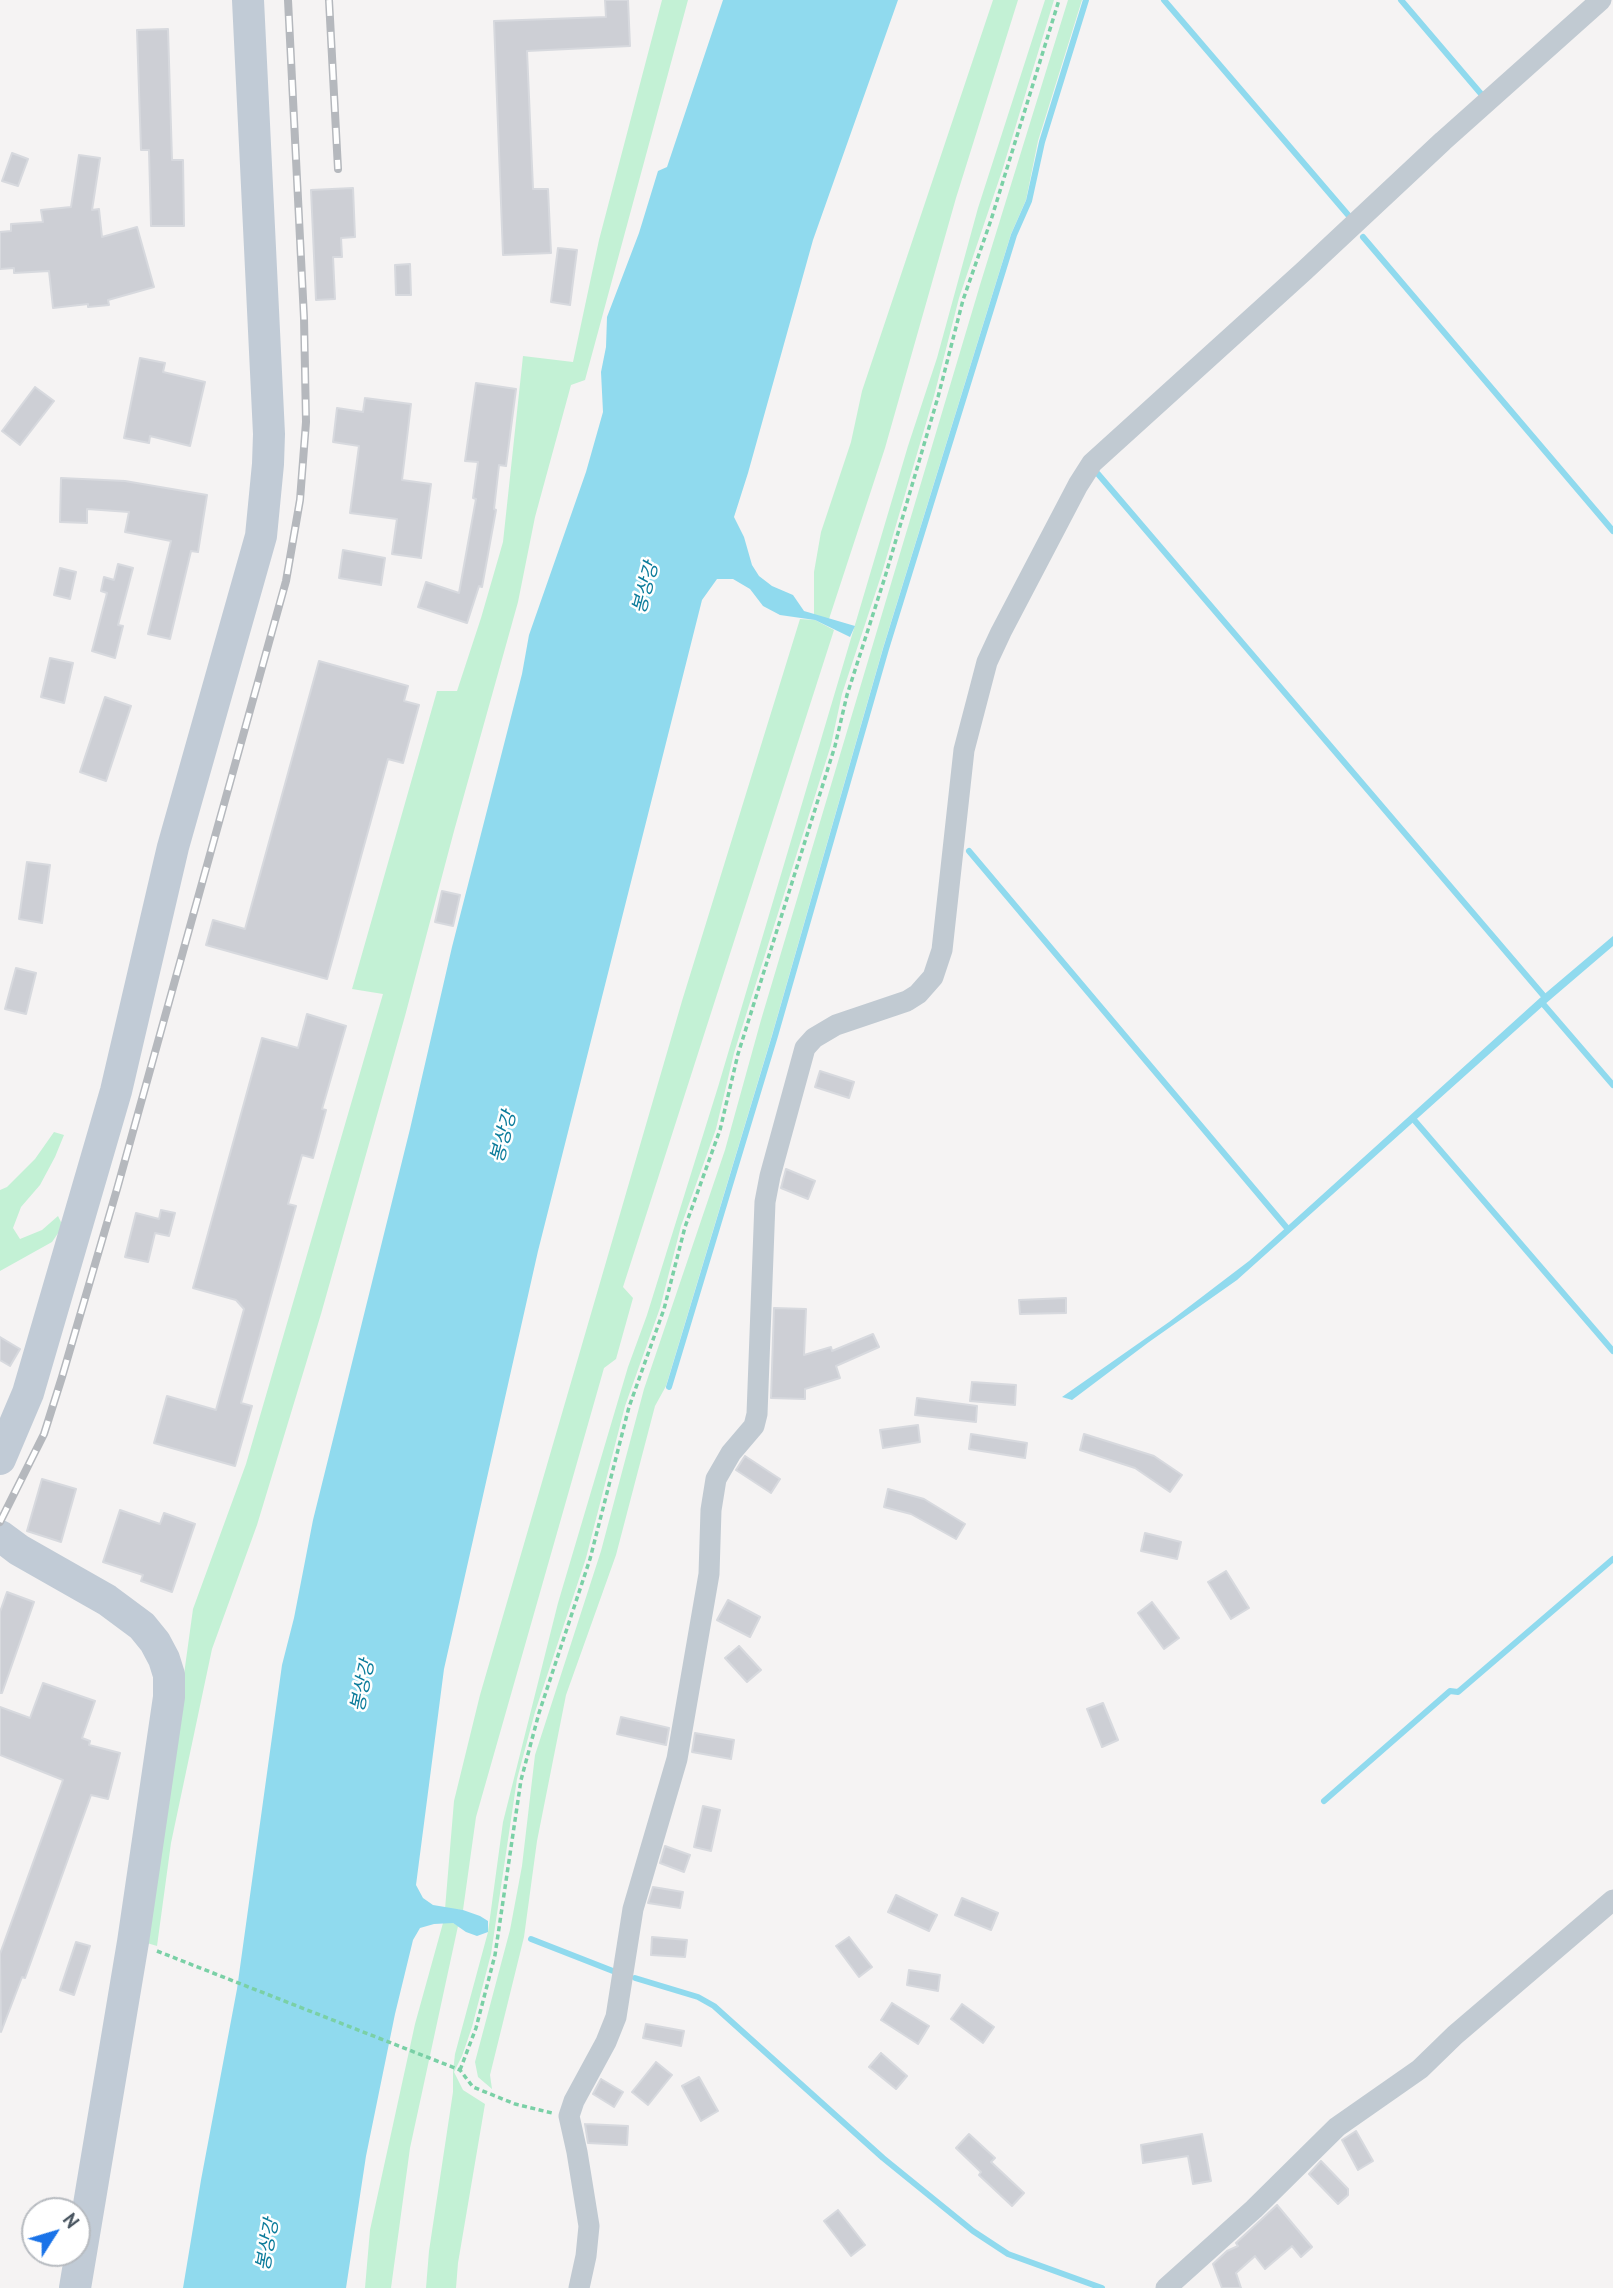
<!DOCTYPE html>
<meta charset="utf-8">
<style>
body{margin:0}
#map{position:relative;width:1613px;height:2288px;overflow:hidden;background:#f5f3f3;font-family:"PT Sans",sans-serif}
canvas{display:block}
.north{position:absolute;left:21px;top:2197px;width:70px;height:70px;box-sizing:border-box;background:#fff;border:2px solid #b7bbc0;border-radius:50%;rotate:53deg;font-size:19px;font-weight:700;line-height:28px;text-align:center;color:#4a5661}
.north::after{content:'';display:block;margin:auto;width:24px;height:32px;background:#1a73e8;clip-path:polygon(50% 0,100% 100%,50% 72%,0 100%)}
</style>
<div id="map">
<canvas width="1613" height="2288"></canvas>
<div class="north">N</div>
</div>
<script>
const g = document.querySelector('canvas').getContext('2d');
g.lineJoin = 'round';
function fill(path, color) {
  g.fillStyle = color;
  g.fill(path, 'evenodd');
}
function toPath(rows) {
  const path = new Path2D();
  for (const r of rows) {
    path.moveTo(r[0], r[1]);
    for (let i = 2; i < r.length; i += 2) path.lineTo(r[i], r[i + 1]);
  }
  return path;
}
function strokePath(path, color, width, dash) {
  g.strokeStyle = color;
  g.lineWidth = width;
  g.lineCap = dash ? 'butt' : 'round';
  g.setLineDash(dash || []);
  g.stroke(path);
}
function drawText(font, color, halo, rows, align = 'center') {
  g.font = font + ' "PT Sans","Noto Sans KR",sans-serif';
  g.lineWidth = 5;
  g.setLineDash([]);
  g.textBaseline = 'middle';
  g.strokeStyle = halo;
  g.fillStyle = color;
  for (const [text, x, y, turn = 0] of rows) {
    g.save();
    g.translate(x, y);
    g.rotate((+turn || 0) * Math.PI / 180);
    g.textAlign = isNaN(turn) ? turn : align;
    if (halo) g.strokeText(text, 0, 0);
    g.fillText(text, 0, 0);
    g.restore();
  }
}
const green = toPath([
 [662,0,688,0,585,380,571,385,535,517,518,602,454,831,405,1016,321,1314,257,1525,212,1649,171,1843,157,1946,147,1943,193,1609,246,1464,383,994,352,989,437,691,457,691,481,618,503,542,523,356,573,362,599,240],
 [993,0,1018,0,956,198,885,448,829,619,814,615,814,572,821,532,851,442,862,391],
 [1045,0,1054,0,1002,171,959,298,934,396,881,576,842,694,831,745,734,1053,716,1129,681,1226,660,1308,625,1406,586,1558,535,1712,517,1779,491,1954,472,2027,462,2056,454,2072,463,2090,485,2104,458,2263,456,2288,426,2288,429,2251,453,2092,453,2072,455,2054,488,1932,503,1822,558,1603,628,1367,647,1315,718,1087,908,446,937,358,978,208],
 [1068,0,1082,0,1038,141,1026,200,1011,234,883,648,772,1035,666,1386,655,1406,616,1555,566,1695,537,1841,524,1937,490,2075,492,2089,478,2077,475,2062,510,1930,522,1866,535,1755,601,1551,644,1389,725,1150,761,1020,980,285],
 [800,619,815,620,834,630,623,1287,633,1298,616,1359,604,1368,476,1817,463,1910,445,1909,454,1801,480,1695,682,1001],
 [54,1132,64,1135,55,1157,40,1185,21,1207,13,1228,20,1239,42,1230,58,1216,63,1226,52,1242,0,1271,0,1190,7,1187,35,1159],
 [443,1923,453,1923,458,1926,410,2148,391,2288,365,2288,370,2230,415,2024]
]);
const water = toPath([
 [723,0,898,0,813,240,748,473,734,517,744,537,752,565,759,576,772,586,793,595,804,611,855,626,850,637,815,620,780,615,763,606,750,589,733,579,717,579,702,600,538,1251,444,1669,416,1885,423,1898,433,1905,463,1910,480,1916,488,1921,488,1932,477,1936,466,1932,453,1923,434,1924,420,1928,413,1940,395,2014,366,2156,346,2288,183,2288,201,2180,237,1989,282,1665,294,1618,313,1520,410,1129,452,947,522,674,529,635,586,472,603,412,601,372,606,347,607,317,639,233,658,171,667,167],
 [1613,936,1613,946,1544,1005,1237,1280,1149,1342,1072,1400,1062,1397,1169,1322,1249,1261,1541,997]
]);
const stream = toPath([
 [1164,0,1349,216],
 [1401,0,1482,95],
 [1363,237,1613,531],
 [1098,474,1543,995],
 [969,851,1287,1228],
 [1544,1005,1613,1085],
 [1415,1121,1613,1351],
 [669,1387,775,1036,886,649,1014,235,1029,201,1042,142,1086,0],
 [1324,1801,1450,1691,1458,1692,1613,1559],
 [531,1939,618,1973],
 [635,1978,698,1997,714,2006,883,2158,973,2231,1008,2254,1102,2288]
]);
const building = toPath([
 [605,0,628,0,630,46,527,51,533,189,548,189,551,253,503,255,494,21,606,17,605,0],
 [168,29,172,160,183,160,184,226,151,226,149,150,141,150,137,30,168,29],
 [12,153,28,159,18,186,2,181,12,153],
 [79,155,100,158,92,210,99,209,102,237,137,227,154,287,108,300,109,305,88,307,88,304,53,308,49,271,14,273,14,268,0,269,0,232,11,231,11,224,43,222,41,210,71,207,79,155],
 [353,188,355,237,341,238,342,257,333,257,335,299,316,300,311,190,353,188],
 [558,248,577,250,570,305,551,302,558,248],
 [410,264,411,295,396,295,395,265,410,264],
 [140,358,165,363,163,372,205,382,190,446,150,436,149,443,124,438,140,358],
 [476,383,516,389,506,466,499,465,494,509,496,510,482,587,479,586,467,623,418,607,426,582,459,593,476,499,473,498,478,462,465,461,476,383],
 [35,387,54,401,20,445,2,431,35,387],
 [365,398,411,404,402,480,431,484,421,558,392,554,397,519,350,513,359,446,333,442,337,408,363,412,365,398],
 [61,478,125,481,207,495,198,552,191,551,170,639,148,634,171,541,125,532,129,512,87,509,87,523,60,522,61,478],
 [343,550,385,558,381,585,339,578,343,550],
 [118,564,133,568,118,625,123,626,115,658,92,651,107,593,101,591,104,577,114,580,118,564],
 [60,568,76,572,70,599,54,595,60,568],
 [50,658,73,663,64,703,41,697,50,658],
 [319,661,408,686,404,701,419,705,403,763,388,759,327,979,206,945,213,920,245,929,319,661],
 [105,697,131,706,106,781,80,772,105,697],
 [27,862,50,865,42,923,19,919,27,862],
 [442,891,460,895,453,926,435,922,442,891],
 [16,968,36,973,26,1014,5,1009,16,968],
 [307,1014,346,1026,322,1109,326,1110,313,1158,302,1155,288,1204,296,1206,241,1403,252,1406,235,1466,154,1443,167,1396,216,1410,244,1309,236,1300,193,1288,262,1038,298,1048,307,1014],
 [820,1071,854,1082,849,1098,815,1087,820,1071],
 [786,1169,815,1181,808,1199,781,1188,786,1169],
 [161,1210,175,1213,169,1236,155,1233,148,1262,125,1257,136,1213,159,1219,161,1210],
 [1066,1298,1066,1313,1020,1314,1019,1300,1066,1298],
 [774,1308,806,1309,804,1355,831,1347,832,1351,873,1334,879,1347,836,1366,840,1378,805,1389,805,1399,771,1398,774,1308],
 [0,1337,20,1349,10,1366,0,1360,0,1337],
 [972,1382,1016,1385,1015,1405,970,1401,972,1382],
 [917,1398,977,1406,976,1422,915,1415,917,1398],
 [918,1425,920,1442,883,1448,880,1430,918,1425],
 [971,1434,1027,1443,1025,1458,969,1449,971,1434],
 [1084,1434,1154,1456,1182,1475,1170,1492,1135,1468,1080,1450,1084,1434],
 [745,1456,780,1479,771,1493,736,1470,745,1456],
 [42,1479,76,1489,61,1542,27,1531,42,1479],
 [888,1489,924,1499,965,1524,956,1539,911,1514,884,1507,888,1489],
 [120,1510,160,1524,164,1513,195,1524,172,1592,141,1581,143,1575,103,1562,120,1510],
 [1145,1533,1181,1542,1177,1559,1141,1551,1145,1533],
 [1226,1571,1249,1608,1231,1619,1208,1582,1226,1571],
 [7,1592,34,1602,2,1693,0,1693,0,1612,7,1592],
 [728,1600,760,1617,750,1637,717,1620,728,1600],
 [1152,1602,1179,1638,1164,1649,1138,1613,1152,1602],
 [739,1646,761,1670,747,1682,725,1658,739,1646],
 [43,1683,95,1701,82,1738,90,1741,89,1745,120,1753,108,1799,91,1795,25,1978,22,1977,1,2032,0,1954,63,1780,0,1755,0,1707,30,1718,43,1683],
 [1103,1703,1118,1740,1102,1747,1087,1709,1103,1703],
 [621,1717,669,1728,666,1745,617,1734,621,1717],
 [695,1733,734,1740,731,1759,692,1752,695,1733],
 [703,1806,720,1810,711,1851,694,1847,703,1806],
 [665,1846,690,1855,684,1872,660,1863,665,1846],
 [653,1887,683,1892,680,1908,648,1903,653,1887],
 [896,1895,937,1915,929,1931,888,1912,896,1895],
 [962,1898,998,1913,991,1930,955,1915,962,1898],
 [652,1937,687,1940,685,1957,651,1955,652,1937],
 [849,1937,872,1967,859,1977,836,1946,849,1937],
 [76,1942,90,1946,74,1995,60,1990,76,1942],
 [909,1970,940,1975,938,1991,907,1985,909,1970],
 [892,2003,929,2026,918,2044,881,2020,892,2003],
 [962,2004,994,2027,983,2043,951,2019,962,2004],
 [646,2024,684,2031,681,2046,643,2038,646,2024],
 [881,2053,907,2076,896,2089,869,2067,881,2053],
 [656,2062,672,2075,648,2105,632,2092,656,2062],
 [699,2077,718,2111,701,2121,682,2086,699,2077],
 [601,2079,623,2092,614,2107,593,2094,601,2079],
 [585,2124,628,2126,627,2145,588,2143,585,2124],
 [1356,2131,1373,2161,1358,2170,1342,2140,1356,2131],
 [969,2134,995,2158,991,2162,1024,2193,1012,2206,979,2175,981,2172,956,2148,969,2134],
 [1202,2134,1211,2181,1193,2184,1188,2156,1143,2163,1141,2145,1202,2134],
 [1321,2161,1348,2189,1348,2195,1338,2204,1309,2174,1321,2161],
 [1277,2205,1312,2247,1301,2257,1292,2246,1265,2269,1255,2256,1236,2273,1241,2288,1222,2288,1213,2264,1227,2251,1238,2246,1236,2243,1277,2205],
 [838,2210,865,2245,851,2256,824,2221,838,2210]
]);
const path = toPath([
 [157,1951,460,2070,473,2087,515,2104,552,2113],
 [460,2070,476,2028,495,1955,521,1780,539,1713,590,1559,629,1407,664,1309,685,1227,720,1130,738,1054,835,746,847,695,885,577,938,397,963,300,991,220,1059,0]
]);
const street = toPath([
 [579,2288,586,2256,589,2226,577,2152,569,2116,574,2101,606,2042,616,2017,633,1909,677,1759,709,1574,711,1510,716,1479,731,1453,754,1426,757,1414,765,1202,770,1176,805,1048,814,1038,836,1025,907,1001,918,994,933,977,942,950,964,750,987,662,1001,632,1078,485,1092,463,1304,271,1443,141,1601,0],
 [1166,2288,1254,2209,1337,2127,1420,2069,1455,2035,1613,1900]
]);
const secondary = toPath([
 [0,1459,28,1393,116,1091,173,847,261,536,268,464,269,434,248,0],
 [0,1536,19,1550,107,1600,142,1626,155,1642,164,1659,169,1675,169,1697,133,1942,75,2288]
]);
const rail = toPath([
 [329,0,338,169],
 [0,1522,44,1434,62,1377,117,1189,286,581,300,500,306,422,304,318,288,0]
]);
const waterNames = [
 ["봉상강",646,588,-75],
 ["봉상강",504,1137,-75],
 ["봉상강",363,1686,-78],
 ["봉상강",268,2245,-80]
];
fill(green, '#c3f1d5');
fill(water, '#90daee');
strokePath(stream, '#90daee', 6);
fill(building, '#cdcfd5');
strokePath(building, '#d7d9de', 2);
strokePath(path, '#7ad0a6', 3.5, [5, 3.5]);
strokePath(street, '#c1cad2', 21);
strokePath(secondary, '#c1cbd6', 32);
strokePath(rail, '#b5b8bd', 8);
strokePath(rail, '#fff', 5, [16]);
drawText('italic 19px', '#0c7c9b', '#fff', waterNames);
</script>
